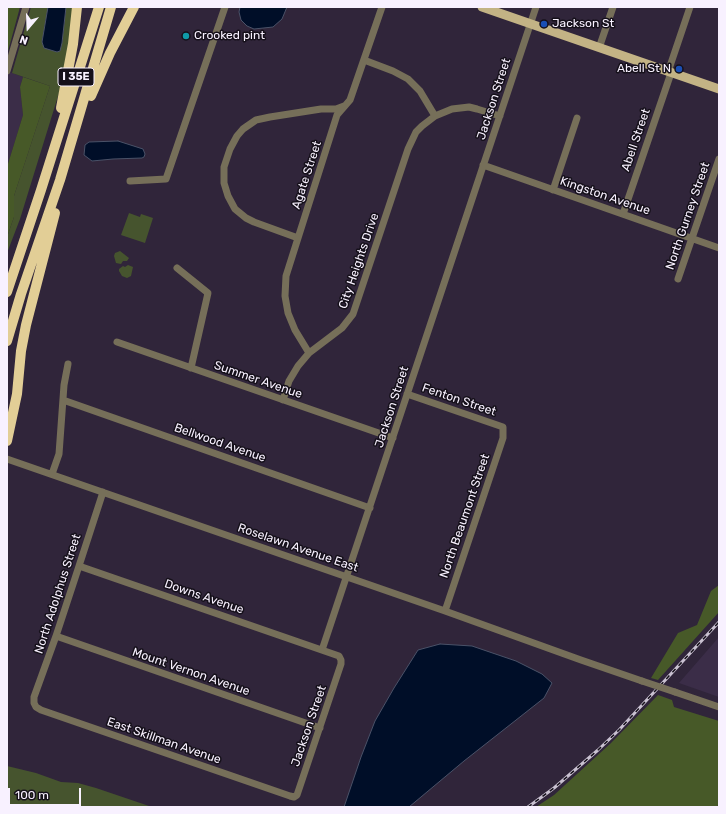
<!DOCTYPE html>
<style>
body{margin:0}
#map{position:relative;width:726px;height:814px;overflow:hidden;background:#30253a;font-family:Rubik,sans-serif}
canvas{display:block}
.frame{position:absolute;inset:0;border:8px solid #f8f1ff;pointer-events:none}
.north{position:absolute;left:8px;top:8px;width:40px;height:40px;-webkit-text-stroke:3px #15101a;paint-order:stroke;rotate:199deg;font-size:11px;font-weight:700;line-height:16px;text-align:center;color:#f8f1ff}
.north::after{content:'';display:block;margin:auto;width:14px;height:18px;background:#f8f1ff;clip-path:polygon(50% 0,100% 100%,50% 72%,0 100%)}
.scale{position:absolute;left:8px;top:788px;width:73px;height:18px;box-sizing:border-box;border:2px solid #f8f1ff;border-top:0;padding-left:5px;font-size:12px;line-height:14px;white-space:nowrap;color:#f8f1ff;-webkit-text-stroke:3px #15101a;paint-order:stroke}
</style>
<div id="map">
<canvas width="726" height="814"></canvas>
<div class="frame"></div>
<div class="north">N</div>
<div class="scale">100 m</div>
</div>
<script>
const g = document.querySelector('canvas').getContext('2d');
g.lineJoin = 'round';
function fill(path, color) {
  g.fillStyle = color;
  g.fill(path, 'evenodd');
}
function toPath(rows) {
  const path = new Path2D();
  for (const r of rows) {
    path.moveTo(r[0], r[1]);
    for (let i = 2; i < r.length; i += 2) path.lineTo(r[i], r[i + 1]);
  }
  return path;
}
function strokePath(path, color, width, dash) {
  g.strokeStyle = color;
  g.lineWidth = width;
  g.lineCap = dash ? 'butt' : 'round';
  g.setLineDash(dash || []);
  g.stroke(path);
}
function drawText(font, color, halo, rows, align = 'center') {
  g.font = font + ' Rubik,sans-serif';
  g.lineWidth = 3;
  g.setLineDash([]);
  g.textBaseline = 'middle';
  g.strokeStyle = halo;
  g.fillStyle = color;
  for (const [text, x, y, turn = 0] of rows) {
    g.save();
    g.translate(x, y);
    g.rotate((+turn || 0) * Math.PI / 180);
    g.textAlign = isNaN(turn) ? turn : align;
    if (halo) g.strokeText(text, 0, 0);
    g.fillText(text, 0, 0);
    g.restore();
  }
}
const built = toPath([
 [7,71,23,77,20,87,23,115,7,167],
 [719,637,719,697,679,683]
]);
const green = toPath([
 [31,7,48,7,42,42,62,43,66,7,75,7,63,80,20,219,7,253,7,237,14,217,14,196,50,86,12,73],
 [129,213,140,217,141,214,153,218,145,243,121,235],
 [120,251,129,258,127,261,123,261,121,264,116,263,114,256,115,253],
 [128,265,133,267,131,276,127,278,122,276,119,271,119,269,123,266,125,267],
 [7,766,36,773,61,782,78,783,96,788,152,807,7,807]
]);
const forest = toPath([
 [7,7,20,7,7,55],
 [23,77,50,86,14,196,14,217,7,237,7,167,23,115,20,87],
 [719,585,719,612,658,680,651,678,678,633,697,625,711,591],
 [658,695,672,700,674,707,719,721,719,805,715,807,536,807,554,795,611,743]
]);
const water = toPath([
 [48,7,66,7,62,43,60,51,57,52,44,48,42,42,48,7],
 [240,7,287,7,282,19,273,27,254,29,247,26,241,20,239,12,240,7],
 [118,141,143,149,145,154,144,157,142,158,113,159,92,161,84,155,85,145,89,142,118,141],
 [440,644,472,646,516,661,542,674,552,683,544,698,464,761,409,807,344,807,361,757,375,721,394,688,418,650,440,644]
]);
const minor = toPath([
 [599,48,613,7],
 [364,60,393,71,408,79,420,91,435,116],
 [7,71,26,7],
 [668,72,690,7],
 [483,165,719,248],
 [130,181,166,179,225,7],
 [553,190,577,118],
 [623,214,671,73],
 [298,238,254,222,246,218,235,209,228,196,224,183,224,167,230,149,237,136,243,129,256,120,270,117,321,109,336,109,344,106],
 [177,268,208,293,191,368],
 [678,279,719,159],
 [117,342,393,438],
 [309,353,295,330,288,313,285,296,286,276,337,115,350,100,382,7],
 [407,394,503,427,503,438,445,611],
 [63,400,370,508],
 [283,400,289,381,298,366,309,353,342,328,353,314,408,149,416,132,422,126,435,116,452,109,469,107,477,109,500,116],
 [7,459,445,611,581,660,642,681],
 [52,474,59,454,64,385,68,364],
 [79,566,339,656,341,660,341,664,297,795,294,797,290,796,41,710,36,707,34,703,34,697,56,636,79,566,103,492],
 [56,636,320,728],
 [322,650,536,7],
 [675,692,719,707]
]);
const major = toPath([
 [482,7,719,89]
]);
const highway = toPath([
 [91,96,110,53,134,7],
 [61,108,73,44,77,7],
 [7,292,41,190,99,7],
 [7,341,21,294,60,180,111,7],
 [7,441,17,394,21,351,26,325,55,213]
]);
const rail = toPath([
 [528,807,554,788,598,750,619,730,719,622]
]);
const minorBridge = toPath([
 [642,681,675,692]
]);
const markers = [
 [544,24,4,"#1a4fb4"],
 [186,36,4,"#0f9aa8"],
 [679,69,4,"#1a4fb4"]
];
const shields = [
 [76,77,36]
];
const shieldNames = [
 ["I 35E",76,77]
];
const poiNames = [
 ["Jackson St",552,24],
 ["Crooked pint",194,36],
 ["Abell St N",671,69,"right"]
];
const streetNames = [
 ["Jackson Street",494,99,-72],
 ["Abell Street",636,140,-71],
 ["Agate Street",307,175,-72],
 ["Kingston Avenue",605,196,19],
 ["North Gurney Street",688,216,-71],
 ["City Heights Drive",359,261,-71],
 ["Summer Avenue",258,380,19],
 ["Fenton Street",459,400,19],
 ["Jackson Street",392,407,-72],
 ["Bellwood Avenue",220,443,19],
 ["North Beaumont Street",465,516,-71],
 ["Roselawn Avenue East",298,548,19],
 ["North Adolphus Street",58,594,-72],
 ["Downs Avenue",204,597,19],
 ["Mount Vernon Avenue",191,672,19],
 ["Jackson Street",309,726,-71],
 ["East Skillman Avenue",164,741,19]
];
fill(built, '#3b2d48');
fill(green, '#46542e');
fill(forest, '#475928');
fill(water, '#000e28');
strokePath(water, '#4a5268', 1);
strokePath(minor, '#766f59', 7);
strokePath(major, '#c3b385', 9);
strokePath(highway, '#e2ce96', 10);
strokePath(rail, '#c9c1d1', 3);
strokePath(rail, '#15101a', 1.5, [4.5]);
strokePath(minorBridge, '#766f59', 7);
for (const [x, y, r, color] of markers) {
  const dot = new Path2D();
  dot.arc(x, y, r, 0, 2 * Math.PI);
  g.fillStyle = color;
  g.fill(dot);
  strokePath(dot, '#15101a', 1.5);
}
for (const [x, y, w] of shields) {
  const box = new Path2D();
  box.roundRect(x - w / 2, y - 9, w, 18, 3);
  g.fillStyle = '#15101a';
  g.fill(box);
  strokePath(box, '#f8f1ff', 1);
}
drawText('bold 11px', '#f8f1ff', null, shieldNames);
drawText('12px', '#f8f1ff', '#15101a', poiNames, 'left');
drawText('12px', '#f8f1ff', '#15101a', streetNames);
</script>
